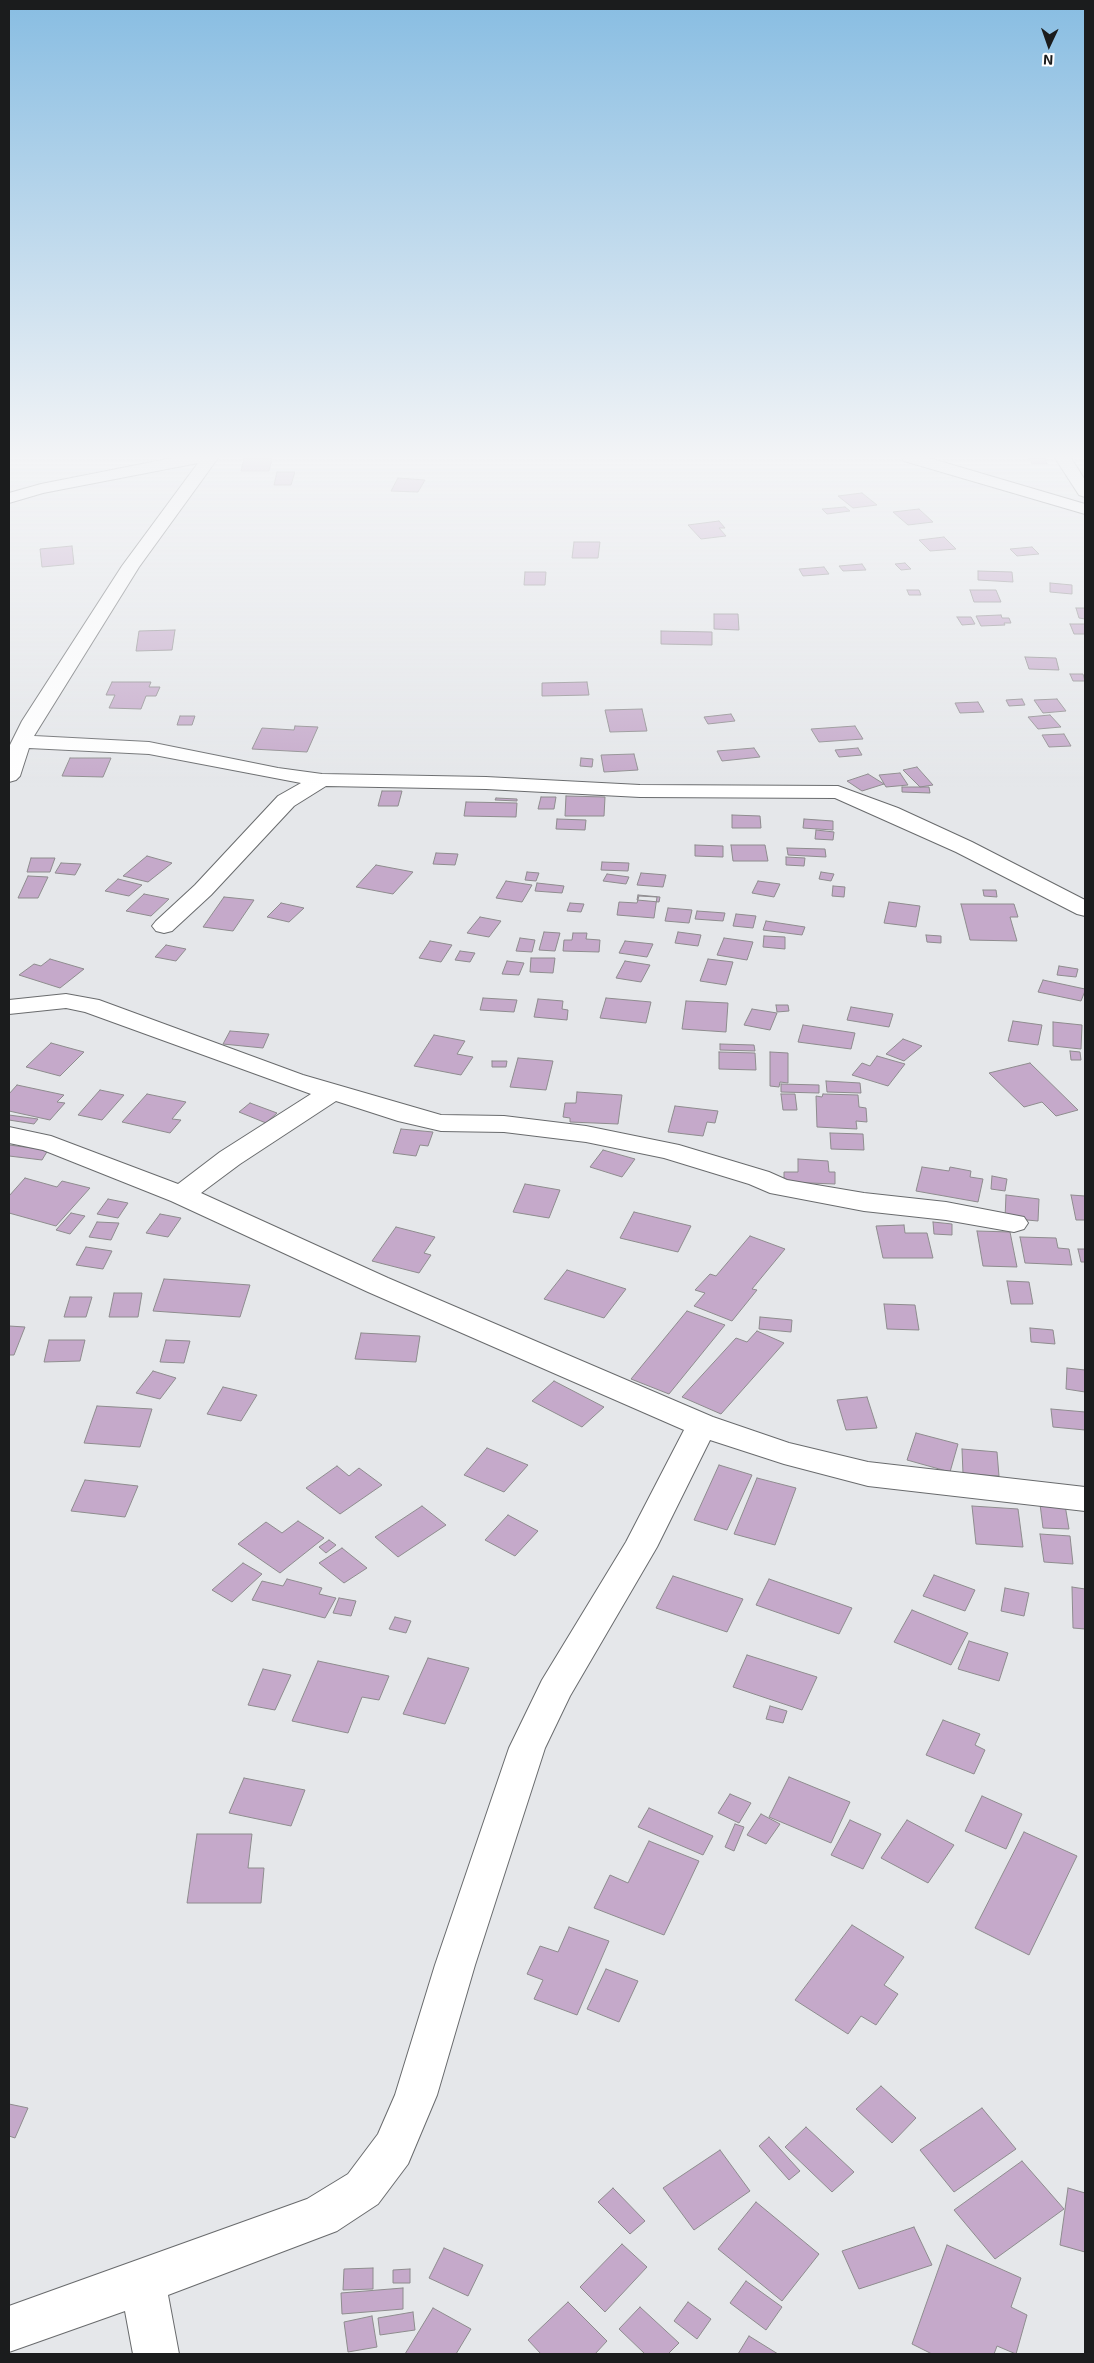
<!DOCTYPE html>
<style>
body{margin:0}
#map{position:relative;width:1094px;height:2363px;overflow:hidden;background:#e5e7ea;font-family:"Exo 2",sans-serif}
canvas{display:block}
.frame{position:absolute;inset:0;border:10px solid #1b1c1d;pointer-events:none}
.north{position:absolute;left:1024px;top:20px;width:50px;height:50px;-webkit-text-stroke:4px #fff;paint-order:stroke;rotate:183deg;font-size:14px;font-weight:700;line-height:20px;text-align:center;color:#1b1c1d}
.north::after{content:'';display:block;margin:auto;width:18px;height:22px;background:#1b1c1d;clip-path:polygon(50% 0,100% 100%,50% 72%,0 100%)}
</style>
<div id="map">
<canvas width="1094" height="2363"></canvas>
<div class="frame"></div>
<div class="north">N</div>
</div>
<script>
const g = document.querySelector('canvas').getContext('2d');
g.lineJoin = 'round';
function fill(path, color) {
  g.fillStyle = color;
  g.fill(path, 'evenodd');
}
function toPath(rows) {
  const path = new Path2D();
  for (const r of rows) {
    path.moveTo(r[0], r[1]);
    for (let i = 2; i < r.length; i += 2) path.lineTo(r[i], r[i + 1]);
  }
  return path;
}
function strokePath(path, color, width, dash) {
  g.strokeStyle = color;
  g.lineWidth = width;
  g.lineCap = dash ? 'butt' : 'round';
  g.setLineDash(dash || []);
  g.stroke(path);
}
const building = toPath([
 [1029,458,1045,458,1047,464,1032,464,1029,458],
 [244,459,272,459,269,471,241,471,244,459],
 [277,472,295,472,291,485,274,485,277,472],
 [398,478,425,480,418,492,391,491,398,478],
 [862,493,877,505,853,508,838,496,862,493],
 [845,507,850,511,827,514,822,509,845,507],
 [919,509,933,522,908,525,893,512,919,509],
 [719,521,725,528,719,528,726,536,701,539,688,525,719,521],
 [944,537,956,549,930,551,919,540,944,537],
 [574,542,600,542,598,558,572,558,574,542],
 [72,546,74,564,42,567,40,549,72,546],
 [1032,547,1039,554,1017,556,1010,549,1032,547],
 [905,563,911,569,901,570,895,564,905,563],
 [862,564,866,570,843,571,839,566,862,564],
 [824,567,829,574,803,576,799,569,824,567],
 [978,571,1012,572,1013,582,978,580,978,571],
 [525,572,546,572,545,585,524,585,525,572],
 [1050,583,1072,585,1072,594,1050,592,1050,583],
 [907,590,919,590,921,595,909,595,907,590],
 [970,590,996,590,1001,602,974,602,970,590],
 [1076,608,1085,608,1085,619,1079,618,1076,608],
 [714,614,738,614,739,630,714,629,714,614],
 [1001,615,1002,618,1009,618,1011,623,1004,623,1005,625,981,626,976,616,1001,615],
 [957,617,971,617,975,624,962,625,957,617],
 [1070,624,1085,624,1085,634,1074,634,1070,624],
 [175,630,172,650,136,651,139,631,175,630],
 [661,631,712,632,712,645,661,644,661,631],
 [1025,657,1056,658,1059,670,1029,669,1025,657],
 [1070,674,1083,674,1085,681,1073,681,1070,674],
 [112,682,151,682,149,687,160,687,156,696,146,696,141,709,109,708,115,695,106,695,112,682],
 [587,682,589,695,542,696,542,683,587,682],
 [1022,699,1025,705,1009,706,1006,700,1022,699],
 [1057,699,1066,711,1043,713,1034,700,1057,699],
 [978,702,984,712,960,713,955,703,978,702],
 [642,709,647,731,610,732,605,710,642,709],
 [731,714,735,721,708,724,704,717,731,714],
 [1050,715,1061,727,1038,729,1028,717,1050,715],
 [180,716,195,716,192,725,177,725,180,716],
 [295,726,318,727,307,752,252,749,262,728,294,730,295,726],
 [855,726,863,739,819,742,811,729,855,726],
 [1064,734,1071,746,1049,747,1042,735,1064,734],
 [754,748,760,757,722,761,717,751,754,748],
 [858,748,862,755,839,757,835,750,858,748],
 [634,754,638,770,604,772,601,755,634,754],
 [70,758,111,758,103,777,62,776,70,758],
 [581,758,593,759,592,767,580,766,581,758],
 [917,767,933,785,920,787,903,770,917,767],
 [900,773,908,785,886,787,879,775,900,773],
 [868,774,884,784,862,791,847,781,868,774],
 [902,787,929,787,930,793,902,792,902,787],
 [382,791,402,791,398,806,378,806,382,791],
 [566,796,605,797,604,816,565,816,566,796],
 [541,797,556,797,554,809,538,809,541,797],
 [496,798,517,799,517,801,495,800,496,798],
 [466,802,517,803,516,817,464,816,466,802],
 [732,815,760,816,761,828,732,828,732,815],
 [557,819,586,820,585,830,556,829,557,819],
 [804,819,833,821,833,830,803,828,804,819],
 [816,830,834,832,833,840,815,839,816,830],
 [695,845,723,846,723,857,695,856,695,845],
 [731,845,765,845,768,861,733,861,731,845],
 [787,848,825,849,826,857,788,855,787,848],
 [436,853,458,854,455,865,433,864,436,853],
 [147,856,172,863,148,882,123,876,147,856],
 [786,857,805,858,804,866,786,865,786,857],
 [31,858,55,858,50,872,27,872,31,858],
 [602,862,629,863,628,871,601,870,602,862],
 [61,863,81,864,75,875,55,873,61,863],
 [376,865,413,872,393,894,356,887,376,865],
 [527,872,539,873,536,881,525,880,527,872],
 [821,872,834,874,831,881,819,879,821,872],
 [641,873,666,875,663,887,637,885,641,873],
 [607,874,629,877,626,884,603,881,607,874],
 [28,876,48,877,38,898,18,898,28,876],
 [118,879,142,885,129,896,105,891,118,879],
 [506,881,532,885,522,902,496,898,506,881],
 [758,881,780,884,774,897,752,893,758,881],
 [537,883,564,886,562,893,535,891,537,883],
 [833,886,845,887,844,897,832,896,833,886],
 [983,890,996,890,997,897,984,896,983,890],
 [144,894,169,899,151,916,126,911,144,894],
 [638,895,660,897,659,902,637,900,638,895],
 [639,896,657,897,654,918,617,915,619,902,637,903,639,896],
 [224,897,254,900,233,931,203,927,224,897],
 [889,902,920,906,916,927,884,923,889,902],
 [281,903,304,908,289,922,267,917,281,903],
 [570,903,584,904,581,912,567,911,570,903],
 [961,904,1014,904,1018,917,1010,917,1017,941,970,940,961,904],
 [668,908,692,910,689,923,665,921,668,908],
 [697,911,725,913,723,921,695,919,697,911],
 [736,914,756,916,753,928,733,926,736,914],
 [480,917,501,921,489,937,467,933,480,917],
 [766,921,805,927,802,935,763,930,766,921],
 [544,932,560,933,555,951,539,950,544,932],
 [678,932,701,935,698,946,675,943,678,932],
 [573,933,587,933,586,939,600,940,599,952,563,951,564,940,572,940,573,933],
 [926,935,941,936,941,943,927,942,926,935],
 [764,936,785,937,785,949,763,947,764,936],
 [520,938,535,940,532,952,516,951,520,938],
 [724,938,753,942,747,960,717,955,724,938],
 [430,941,452,945,441,962,419,958,430,941],
 [625,941,653,944,647,957,619,953,625,941],
 [166,945,186,949,176,961,155,957,166,945],
 [460,951,475,953,470,962,455,960,460,951],
 [531,958,555,958,553,973,530,972,531,958],
 [50,959,84,969,60,988,19,975,34,964,41,966,50,959],
 [708,959,733,962,726,985,700,981,708,959],
 [507,961,524,963,519,975,502,974,507,961],
 [625,961,650,965,641,982,616,978,625,961],
 [1059,966,1078,969,1076,977,1057,975,1059,966],
 [1043,980,1085,989,1085,991,1081,1001,1038,992,1043,980],
 [483,998,517,1000,514,1012,480,1010,483,998],
 [606,998,651,1002,646,1023,600,1018,606,998],
 [538,999,563,1001,562,1009,568,1010,567,1020,534,1017,538,999],
 [686,1001,728,1003,726,1032,682,1029,686,1001],
 [776,1005,788,1005,789,1011,777,1012,776,1005],
 [851,1007,893,1014,889,1027,847,1020,851,1007],
 [752,1009,777,1013,770,1030,744,1025,752,1009],
 [1013,1021,1042,1025,1038,1045,1008,1041,1013,1021],
 [1053,1022,1082,1025,1081,1049,1053,1046,1053,1022],
 [803,1025,855,1033,851,1049,798,1042,803,1025],
 [230,1031,269,1034,263,1048,223,1044,230,1031],
 [434,1035,465,1041,457,1054,473,1057,461,1075,414,1066,434,1035],
 [903,1039,922,1046,904,1061,886,1054,903,1039],
 [51,1043,84,1052,60,1076,26,1067,51,1043],
 [720,1044,754,1045,755,1051,720,1050,720,1044],
 [1070,1051,1080,1052,1081,1060,1071,1060,1070,1051],
 [719,1052,755,1053,756,1070,719,1069,719,1052],
 [770,1052,788,1053,788,1083,780,1082,779,1087,770,1086,770,1052],
 [877,1056,905,1064,888,1086,852,1075,862,1063,870,1066,877,1056],
 [518,1058,553,1061,546,1090,510,1087,518,1058],
 [492,1061,507,1061,506,1067,492,1067,492,1061],
 [1030,1063,1078,1110,1056,1116,1042,1102,1024,1107,989,1073,1030,1063],
 [826,1081,860,1083,861,1093,827,1092,826,1081],
 [781,1084,819,1085,819,1093,781,1092,781,1084],
 [17,1085,64,1095,57,1102,65,1103,50,1120,9,1111,9,1094,17,1085],
 [100,1090,124,1095,102,1120,78,1115,100,1090],
 [577,1092,622,1095,618,1124,570,1122,570,1118,563,1117,565,1103,576,1103,577,1092],
 [147,1094,186,1102,172,1119,181,1120,170,1133,122,1122,147,1094],
 [781,1094,795,1094,797,1110,783,1110,781,1094],
 [823,1094,858,1095,859,1107,866,1108,867,1122,856,1121,857,1129,817,1127,816,1096,822,1097,823,1094],
 [250,1103,277,1113,266,1123,239,1112,250,1103],
 [675,1106,718,1111,715,1123,707,1122,703,1136,668,1132,675,1106],
 [9,1115,38,1119,34,1124,9,1120,9,1115],
 [401,1129,433,1132,428,1146,420,1145,416,1156,393,1153,401,1129],
 [830,1133,863,1134,864,1150,831,1149,830,1133],
 [9,1145,48,1150,42,1160,9,1156,9,1145],
 [603,1150,635,1159,622,1177,590,1167,603,1150],
 [798,1159,828,1161,829,1172,835,1172,835,1184,784,1182,784,1172,798,1172,798,1159],
 [922,1167,949,1171,950,1167,971,1171,970,1177,983,1179,978,1202,916,1191,922,1167],
 [992,1176,1007,1179,1005,1191,991,1189,992,1176],
 [25,1178,57,1187,62,1181,90,1188,56,1226,9,1213,9,1196,25,1178],
 [525,1184,560,1190,549,1218,513,1212,525,1184],
 [1006,1195,1039,1199,1038,1221,1005,1218,1006,1195],
 [1071,1195,1085,1196,1085,1220,1076,1220,1071,1195],
 [108,1199,128,1203,118,1218,97,1214,108,1199],
 [634,1212,691,1226,678,1252,620,1238,634,1212],
 [71,1213,85,1216,70,1234,56,1230,71,1213],
 [160,1214,181,1218,168,1237,146,1233,160,1214],
 [97,1222,119,1223,111,1240,89,1237,97,1222],
 [933,1222,952,1224,952,1235,934,1234,933,1222],
 [904,1225,905,1233,927,1233,933,1258,883,1258,876,1226,904,1225],
 [396,1227,435,1237,424,1253,431,1255,419,1273,372,1261,396,1227],
 [977,1231,1010,1232,1017,1267,983,1266,977,1231],
 [750,1236,785,1249,752,1289,757,1290,732,1321,694,1306,705,1293,695,1290,710,1274,716,1276,750,1236],
 [1020,1237,1056,1238,1058,1248,1069,1249,1072,1265,1025,1263,1020,1237],
 [86,1247,112,1251,103,1269,76,1265,86,1247],
 [1078,1249,1085,1249,1085,1262,1081,1262,1078,1249],
 [567,1270,626,1289,604,1318,544,1299,567,1270],
 [164,1279,250,1285,240,1317,153,1311,164,1279],
 [1007,1281,1029,1282,1033,1304,1011,1304,1007,1281],
 [114,1293,142,1293,138,1317,109,1317,114,1293],
 [70,1297,92,1297,86,1317,64,1317,70,1297],
 [884,1304,915,1305,919,1330,887,1329,884,1304],
 [687,1311,725,1325,669,1394,631,1379,687,1311],
 [760,1317,792,1320,791,1332,759,1329,760,1317],
 [9,1326,25,1327,14,1355,9,1355,9,1326],
 [1030,1328,1053,1330,1055,1344,1031,1342,1030,1328],
 [757,1331,784,1343,721,1414,682,1397,736,1338,747,1342,757,1331],
 [361,1333,420,1336,416,1362,355,1359,361,1333],
 [49,1340,85,1340,80,1361,44,1362,49,1340],
 [166,1340,190,1341,184,1363,160,1362,166,1340],
 [1067,1368,1085,1370,1085,1392,1066,1389,1067,1368],
 [153,1371,176,1378,160,1399,136,1393,153,1371],
 [554,1381,604,1407,582,1427,532,1401,554,1381],
 [223,1387,257,1395,241,1421,207,1414,223,1387],
 [867,1397,877,1428,846,1430,837,1400,867,1397],
 [97,1406,152,1409,140,1447,84,1443,97,1406],
 [1051,1409,1085,1412,1085,1430,1053,1427,1051,1409],
 [916,1433,958,1444,950,1472,907,1460,916,1433],
 [487,1448,528,1465,504,1492,464,1475,487,1448],
 [962,1449,997,1452,999,1476,963,1474,962,1449],
 [719,1465,752,1475,727,1530,694,1520,719,1465],
 [337,1466,349,1476,359,1468,382,1485,340,1514,306,1488,337,1466],
 [757,1478,796,1488,775,1545,734,1534,757,1478],
 [85,1480,138,1486,125,1517,71,1511,85,1480],
 [1040,1504,1065,1505,1069,1529,1043,1528,1040,1504],
 [422,1506,446,1525,398,1557,375,1537,422,1506],
 [972,1506,1018,1509,1023,1547,976,1544,972,1506],
 [508,1515,538,1531,515,1556,485,1540,508,1515],
 [298,1521,324,1538,280,1573,238,1544,266,1522,282,1533,298,1521],
 [1040,1534,1070,1536,1073,1564,1044,1562,1040,1534],
 [329,1540,336,1545,326,1553,319,1547,329,1540],
 [342,1548,367,1568,344,1583,319,1563,342,1548],
 [243,1563,262,1574,232,1602,212,1590,243,1563],
 [934,1575,975,1590,965,1611,923,1596,934,1575],
 [673,1576,743,1599,727,1632,656,1608,673,1576],
 [287,1579,322,1588,319,1594,336,1598,325,1618,252,1600,262,1581,283,1586,287,1579],
 [769,1579,852,1608,839,1634,756,1605,769,1579],
 [1072,1587,1085,1589,1085,1629,1073,1628,1072,1587],
 [1005,1588,1029,1593,1024,1616,1001,1611,1005,1588],
 [339,1598,356,1601,351,1616,333,1613,339,1598],
 [912,1610,968,1633,951,1665,894,1642,912,1610],
 [395,1617,411,1621,406,1633,389,1629,395,1617],
 [969,1641,1008,1653,999,1681,958,1669,969,1641],
 [747,1655,817,1677,802,1710,733,1687,747,1655],
 [428,1658,469,1668,445,1724,403,1714,428,1658],
 [318,1661,389,1676,379,1700,362,1697,348,1733,292,1721,318,1661],
 [263,1669,291,1675,275,1710,248,1705,263,1669],
 [770,1706,787,1711,783,1723,766,1719,770,1706],
 [943,1720,980,1734,975,1745,985,1750,974,1774,926,1755,943,1720],
 [789,1777,850,1802,831,1843,769,1817,789,1777],
 [244,1778,305,1790,291,1826,229,1813,244,1778],
 [730,1794,751,1803,739,1823,718,1813,730,1794],
 [982,1796,1022,1814,1006,1849,965,1831,982,1796],
 [649,1808,713,1836,703,1855,638,1827,649,1808],
 [761,1814,780,1824,766,1844,747,1835,761,1814],
 [850,1820,881,1834,863,1869,831,1855,850,1820],
 [907,1820,954,1845,928,1883,881,1858,907,1820],
 [735,1824,744,1827,734,1851,725,1847,735,1824],
 [1024,1832,1077,1856,1029,1955,975,1928,1024,1832],
 [197,1834,252,1834,248,1868,264,1868,261,1903,187,1903,197,1834],
 [649,1841,699,1861,664,1935,594,1908,610,1875,628,1883,649,1841],
 [852,1925,904,1957,884,1985,898,1994,876,2025,861,2016,848,2034,795,2000,852,1925],
 [569,1927,609,1941,577,2015,534,1999,543,1980,527,1974,540,1946,558,1952,569,1927],
 [606,1969,638,1981,619,2022,587,2009,606,1969],
 [881,2086,916,2118,892,2143,856,2109,881,2086],
 [9,2104,28,2108,15,2138,9,2136,9,2104],
 [982,2108,1016,2149,954,2192,920,2150,982,2108],
 [806,2127,854,2172,832,2192,785,2147,806,2127],
 [769,2137,800,2171,789,2180,759,2146,769,2137],
 [720,2150,750,2191,694,2230,663,2188,720,2150],
 [1022,2161,1064,2209,995,2259,954,2210,1022,2161],
 [613,2188,645,2221,630,2234,598,2202,613,2188],
 [1068,2188,1085,2193,1085,2252,1060,2245,1068,2188],
 [756,2202,819,2254,782,2301,718,2249,756,2202],
 [914,2227,932,2265,859,2289,842,2251,914,2227],
 [622,2244,647,2267,605,2312,580,2287,622,2244],
 [947,2245,1021,2278,1011,2307,1027,2315,1016,2354,997,2346,994,2354,932,2354,912,2344,947,2245],
 [444,2248,483,2265,468,2296,429,2278,444,2248],
 [373,2268,373,2289,343,2290,344,2269,373,2268],
 [410,2269,410,2283,393,2283,393,2270,410,2269],
 [746,2281,782,2307,766,2330,730,2303,746,2281],
 [403,2288,403,2309,342,2314,341,2293,403,2288],
 [568,2302,607,2341,595,2354,541,2354,528,2340,568,2302],
 [688,2302,711,2319,697,2339,674,2321,688,2302],
 [640,2307,679,2343,668,2354,645,2354,619,2329,640,2307],
 [433,2308,471,2329,456,2354,405,2354,433,2308],
 [413,2312,415,2330,380,2335,378,2318,413,2312],
 [372,2316,377,2347,348,2352,344,2322,372,2316],
 [749,2336,778,2354,738,2354,749,2336]
]);
const minor = toPath([
 [172,458,218,458,139,567,34,736,149,742,278,768,322,774,486,777,640,785,838,786,898,808,972,842,1085,900,1085,916,1077,914,956,852,835,798,640,797,486,789,326,786,294,806,211,895,172,931,164,933,156,931,152,926,156,921,195,885,278,796,301,783,149,754,29,748,20,776,16,780,9,782,9,747,22,721,122,566,198,463,43,493,9,503,9,493,41,484,172,458],
 [1055,458,1071,458,1085,480,1085,497,1079,495,1055,458],
 [66,994,99,1000,303,1075,441,1115,504,1116,586,1126,679,1145,769,1172,787,1180,864,1193,946,1202,1024,1217,1028,1223,1024,1229,1014,1232,946,1220,864,1211,770,1193,749,1184,664,1158,586,1142,504,1132,441,1131,398,1121,336,1101,240,1164,201,1193,388,1278,713,1417,789,1443,868,1462,1085,1487,1085,1511,868,1486,784,1464,710,1440,657,1547,570,1696,545,1748,475,1965,437,2095,408,2164,378,2204,337,2231,168,2295,179,2354,133,2354,125,2311,9,2352,9,2306,307,2199,348,2174,378,2134,395,2095,435,1965,509,1748,542,1680,626,1542,684,1430,368,1292,171,1201,43,1150,9,1143,9,1127,51,1136,178,1184,220,1152,311,1094,85,1012,66,1008,9,1014,9,1000,66,994]
]);
const tertiary = toPath([
 [902,458,929,458,1085,504,1085,514,904,461,902,458]
]);
fill(building, '#c5a9ca');
strokePath(building, '#8e8c8e', 1);
strokePath(minor, '#696b6d', 2);
strokePath(tertiary, '#696b6d', 2);
fill(minor, '#fff');
fill(tertiary, '#fff');
const sky = g.createLinearGradient(0, 0, 0, 789);
sky.addColorStop(0, '#88bde2');
sky.addColorStop(0.58, '#f3f4f6');
sky.addColorStop(1, '#f3f4f600');
g.fillStyle = sky;
g.fillRect(0, 0, 1094, 789);
</script>
